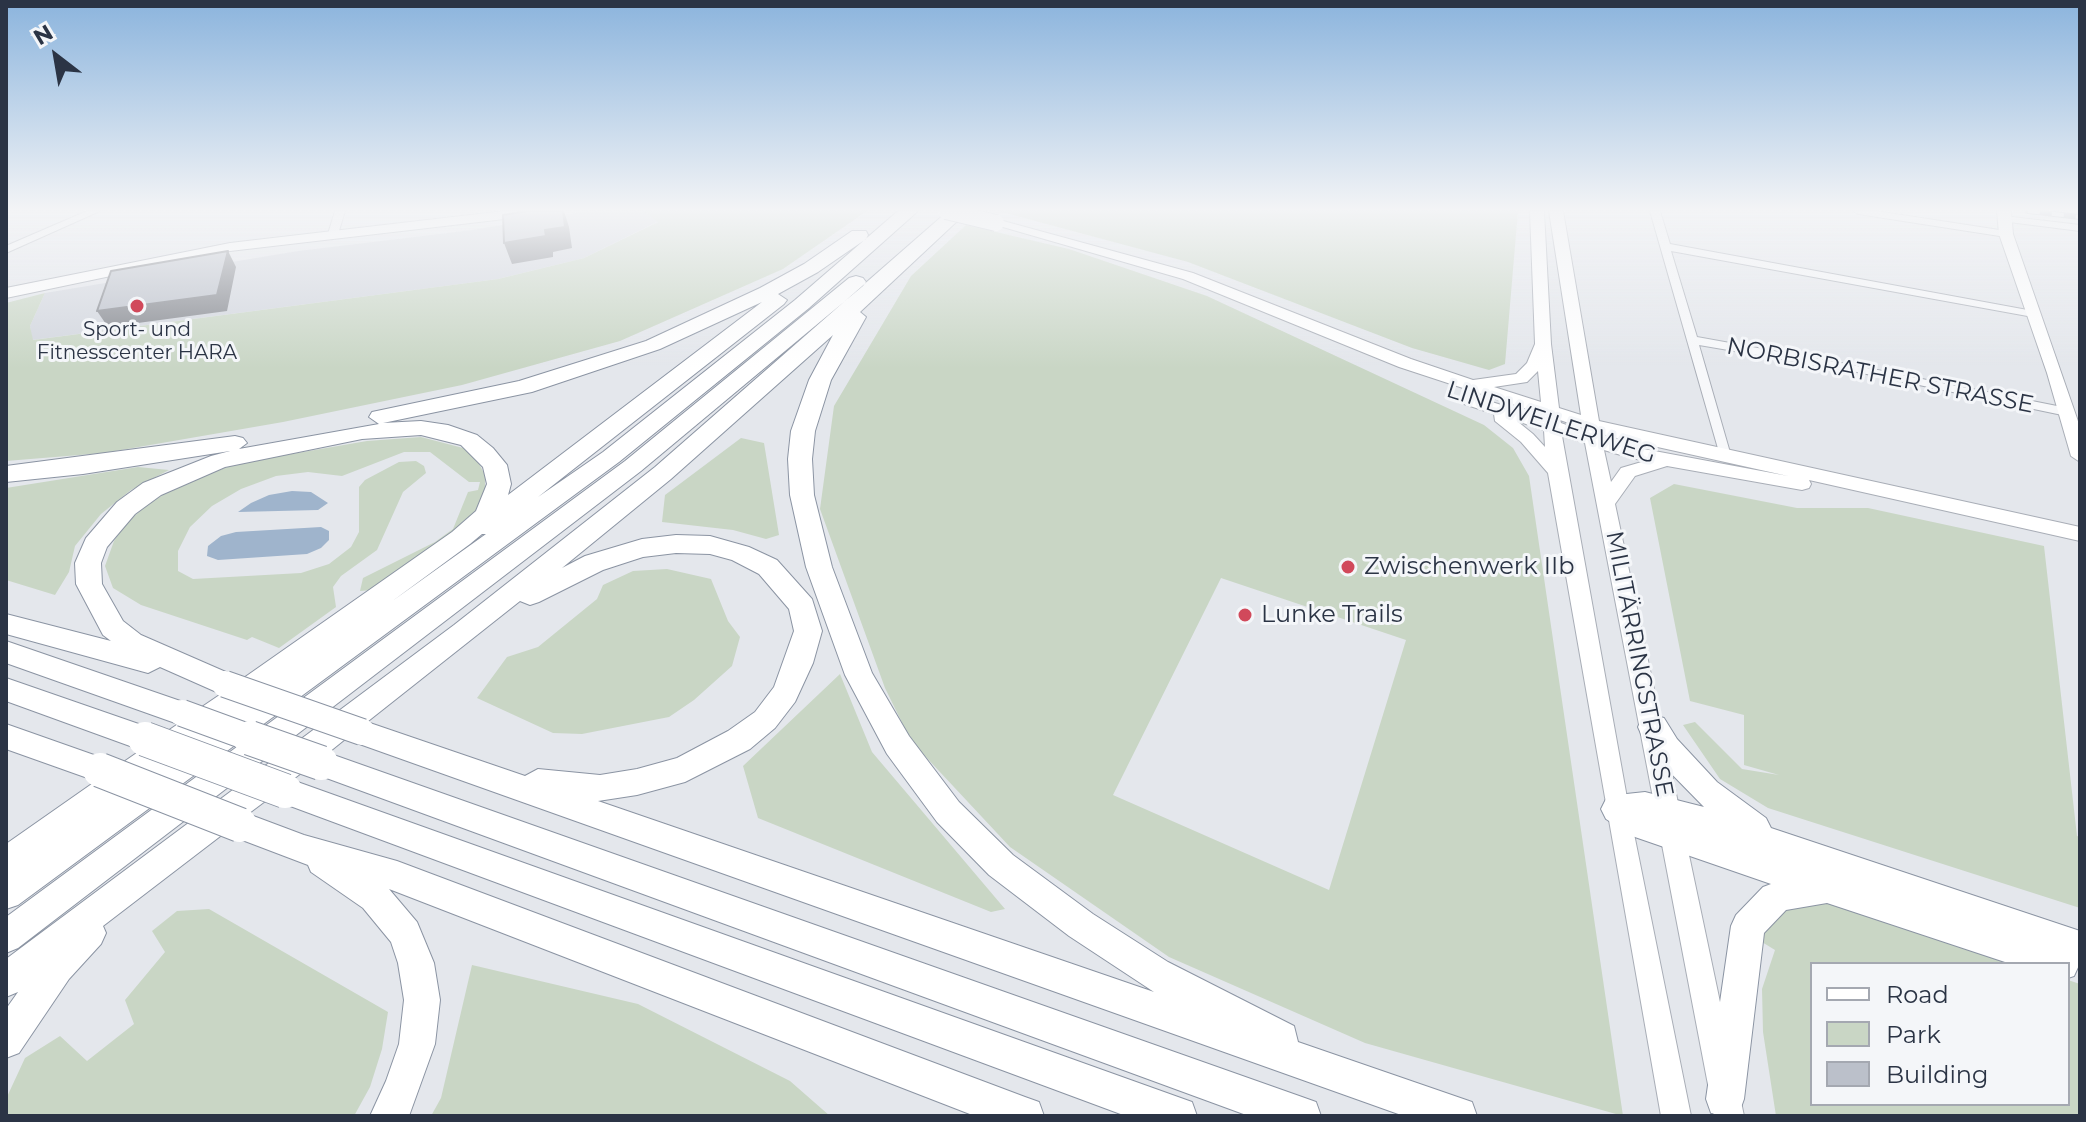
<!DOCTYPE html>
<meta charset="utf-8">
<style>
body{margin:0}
#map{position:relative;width:2086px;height:1122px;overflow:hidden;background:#e4e7ec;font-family:Montserrat,sans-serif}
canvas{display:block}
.frame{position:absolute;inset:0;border:8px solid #2b3445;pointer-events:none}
.legend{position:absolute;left:1810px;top:962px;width:260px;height:144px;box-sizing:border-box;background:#f4f6f9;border:2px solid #a4a8b1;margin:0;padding:10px 14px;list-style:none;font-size:24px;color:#2b3445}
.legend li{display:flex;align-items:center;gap:16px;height:40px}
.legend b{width:40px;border:2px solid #a4a8b1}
.north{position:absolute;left:16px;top:16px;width:80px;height:80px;-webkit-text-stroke:6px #f4f6f9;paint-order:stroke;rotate:329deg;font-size:22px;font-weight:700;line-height:32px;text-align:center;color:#2b3445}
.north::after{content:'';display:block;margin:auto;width:28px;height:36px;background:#2b3445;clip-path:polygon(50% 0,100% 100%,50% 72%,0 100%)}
</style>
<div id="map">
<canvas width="2086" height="1122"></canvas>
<div class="frame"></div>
<ul class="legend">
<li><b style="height:10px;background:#fff"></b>Road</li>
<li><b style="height:22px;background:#c9d6c5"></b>Park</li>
<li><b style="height:22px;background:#bbc0ca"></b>Building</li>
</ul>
<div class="north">N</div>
</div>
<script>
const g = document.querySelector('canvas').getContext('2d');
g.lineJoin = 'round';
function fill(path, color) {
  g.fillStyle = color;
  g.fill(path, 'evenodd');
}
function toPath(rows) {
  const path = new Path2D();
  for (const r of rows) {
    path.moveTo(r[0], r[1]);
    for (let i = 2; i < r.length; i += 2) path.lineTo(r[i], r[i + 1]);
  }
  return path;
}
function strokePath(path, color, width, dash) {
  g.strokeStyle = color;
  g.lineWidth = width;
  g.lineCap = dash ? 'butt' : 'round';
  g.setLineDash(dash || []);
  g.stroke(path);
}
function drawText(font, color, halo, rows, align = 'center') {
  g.font = font + ' Montserrat,sans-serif';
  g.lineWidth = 6;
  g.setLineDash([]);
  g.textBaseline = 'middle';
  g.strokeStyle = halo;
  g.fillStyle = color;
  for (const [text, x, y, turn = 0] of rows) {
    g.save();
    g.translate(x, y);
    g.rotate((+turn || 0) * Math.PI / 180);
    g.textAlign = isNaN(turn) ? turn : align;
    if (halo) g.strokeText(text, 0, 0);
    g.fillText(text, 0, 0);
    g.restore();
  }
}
const built = toPath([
 [585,211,644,211,659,221,584,258,498,279,32,340,30,326,45,293,298,251,472,230]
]);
const green = toPath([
 [644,211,867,211,783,269,620,341,462,385,283,422,104,453,6,461,6,303,45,293,30,326,33,340,498,279,584,258,658,222],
 [998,211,1518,211,1505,364,1489,370,1412,348,1188,262],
 [966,225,1069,249,1207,296,1484,425,1513,448,1529,476,1623,1116,1365,1043,1169,957,1010,847,911,741,885,688,820,509,834,406,911,276],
 [1221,578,1406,640,1329,890,1113,795],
 [421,437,463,448,476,458,485,475,485,491,478,509,457,530,373,590,360,591,363,578,435,542,453,529,468,492,478,490,480,482,469,482,430,452,404,452,342,476,308,472,276,476,241,489,212,506,190,527,178,551,178,571,193,579,301,573,329,564,351,547,359,532,359,487,365,480,399,462,416,461,424,466,426,473,403,492,377,550,341,576,333,587,336,607,279,648,252,637,247,640,141,605,113,588,105,566,114,541,125,524,147,505,172,489,205,474,245,462,367,441],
 [741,438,764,443,779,535,766,539,733,530,662,522,665,495],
 [138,467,169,470,131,490,101,514,75,546,69,572,55,595,6,580,6,488],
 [1674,484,1797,508,1868,508,2044,546,2077,836,2080,837,2080,908,1768,808,1720,779,1683,725,1695,722,1742,769,1779,775,1744,765,1744,715,1690,701,1650,498],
 [667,569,711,579,728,621,740,637,732,666,694,700,669,717,582,734,553,733,477,698,507,657,538,647,597,599,603,585,633,571],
 [840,674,872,752,1005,909,991,912,758,818,743,766],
 [1825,902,2021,964,1812,964,1812,1104,2068,1104,2068,980,2080,984,2080,1116,1776,1116,1763,1032,1762,989,1775,950,1757,939,1778,911],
 [209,909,388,1012,382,1049,370,1087,354,1116,6,1116,6,1099,25,1058,60,1036,87,1061,134,1024,125,1000,165,952,152,931,177,911],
 [472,965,638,1004,790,1081,830,1116,431,1116,441,1098]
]);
const water = toPath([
 [292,491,311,492,328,503,318,510,238,512,251,503,269,495],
 [321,527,329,531,329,540,321,548,307,554,218,560,207,556,208,546,221,536,236,532]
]);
const street = toPath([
 [87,211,100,211,6,253,6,246,87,211],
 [335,211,345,211,338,234,333,237,328,234,335,211],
 [1650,211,1660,211,1670,244,2033,311,2038,314,2033,317,1671,251,1697,337,1857,366,2067,408,2073,412,2067,416,1857,372,1699,345,1731,456,1725,460,1721,459,1650,211],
 [1853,211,1876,211,2006,231,2011,234,2006,237,1858,214,1853,211],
 [2004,216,2080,225,2080,231,2001,221,2001,217,2004,216]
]);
const secondary = toPath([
 [504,211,546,211,539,215,230,251,6,298,6,288,230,243,504,211],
 [1530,211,1544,211,1551,344,1559,408,1581,415,1549,211,1563,211,1599,421,2080,527,2080,541,1809,480,1811,484,1809,488,1802,490,1667,466,1635,476,1615,504,1744,1116,1714,1116,1585,443,1562,436,1629,809,1691,1116,1661,1116,1548,473,1521,442,1495,421,1494,414,1464,404,1461,400,1470,395,1542,418,1542,414,1399,367,1183,279,989,223,996,219,1193,273,1411,359,1473,380,1516,374,1527,363,1535,344,1530,211],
 [1538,371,1541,402,1494,387,1527,382,1538,371],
 [1560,420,1583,428,1583,431,1561,423,1560,420],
 [1517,421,1544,430,1545,447,1533,434,1517,421],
 [1601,434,1608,436,1788,476,1633,447,1602,437,1601,434],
 [1604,450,1624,456,1645,461,1621,468,1611,482,1604,450],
 [1997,211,2011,211,2013,234,2080,427,2080,462,2071,456,2047,373,1999,234,1997,211]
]);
const highway = toPath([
 [898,211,918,211,809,308,619,462,18,905,6,909,6,844,96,781,6,749,6,724,111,761,115,768,141,750,6,701,6,678,156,730,159,737,178,724,6,663,6,641,192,705,196,711,221,694,160,667,148,673,6,634,6,614,111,641,103,635,76,584,75,563,86,538,117,502,143,483,211,456,230,451,83,474,6,482,6,466,235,436,243,438,247,443,239,449,379,424,369,417,372,412,519,381,646,341,760,288,804,264,852,231,866,231,868,235,866,239,818,272,778,294,787,300,784,304,538,497,603,452,795,300,898,211],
 [762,302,508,495,511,484,507,465,493,448,477,435,448,425,421,421,383,423,532,392,660,349,762,302],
 [421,435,461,445,483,467,487,484,476,511,452,532,238,682,235,676,141,635,123,621,102,584,101,563,107,547,135,514,161,495,225,467,362,439,421,435],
 [482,534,486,534,391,602,470,544,482,534],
 [948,211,968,211,860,312,866,317,831,380,815,431,812,459,814,495,832,567,872,673,909,736,959,802,1013,855,1093,914,1168,962,1294,1026,1298,1042,1472,1102,1477,1116,1404,1116,351,741,349,736,328,753,1302,1097,1316,1102,1321,1116,1249,1116,310,772,308,768,292,780,1178,1097,1192,1102,1197,1116,1126,1116,274,800,272,796,248,814,304,835,397,861,1025,1097,1039,1102,1044,1116,975,1116,389,889,417,922,434,963,440,1000,435,1044,409,1116,370,1116,386,1081,399,1044,404,1000,398,963,391,942,363,908,311,872,308,865,229,835,227,831,103,926,106,933,101,944,69,979,19,1053,6,1058,6,1009,18,992,6,997,6,959,454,625,655,467,948,211],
 [833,335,809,380,791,431,788,459,790,495,806,567,845,675,887,754,937,822,989,875,1069,936,1154,992,598,801,637,795,685,782,750,749,775,728,795,702,813,663,822,631,812,599,777,560,749,547,710,536,676,535,642,539,585,556,562,568,671,479,833,335],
 [676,553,710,554,732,560,759,574,789,609,794,631,774,687,755,712,728,731,677,758,637,769,600,775,538,769,525,776,367,722,520,601,530,605,539,602,603,570,643,557,676,553],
 [856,276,863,278,866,282,863,286,641,471,18,948,6,953,6,917,625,461,849,278,856,276],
 [1653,715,1664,718,1677,739,1717,782,1766,818,1771,828,2080,931,2080,963,2074,976,2068,978,2068,964,2011,964,1827,903,1786,910,1764,933,1744,1099,1739,1113,1730,1116,1711,1113,1706,1099,1731,926,1736,915,1763,887,1771,884,1632,836,1606,819,1601,809,1606,799,1617,795,1645,792,1704,807,1655,757,1642,736,1638,727,1642,718,1653,715]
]);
const rail = toPath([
 [2028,211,2080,217]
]);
const secondaryBridge = toPath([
 [946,211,996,223]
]);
const highwayBridgeFar1 = toPath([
 [225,684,362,732],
 [182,713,256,740]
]);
const highwayBridge = toPath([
 [250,738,321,763],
 [145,739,285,791],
 [100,770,240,825]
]);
const shadedWall = toPath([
 [564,211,569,227,572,248,553,252,553,257,512,264,504,243],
 [228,251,236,267,227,311,108,327,97,311]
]);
const building = toPath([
 [527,211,563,211,565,227,545,230,546,236,504,243,503,215,527,211],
 [228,251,217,295,97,311,111,271,228,251]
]);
const markers = [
 [137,306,8,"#d1495b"],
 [1348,567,8,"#d1495b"],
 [1245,615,8,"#d1495b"]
];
const farPoinames = [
 ["Sport- und",137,330],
 ["Fitnesscenter HARA",137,353]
];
const streetNames = [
 ["NORBISRATHER STRASSE",1880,376,11],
 ["LINDWEILERWEG",1551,423,18],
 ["MILITÄRRINGSTRASSE",1639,664,79]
];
const poiNames = [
 ["Zwischenwerk IIb",1364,567],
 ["Lunke Trails",1261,615]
];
fill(built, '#d2d6de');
fill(green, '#c9d6c5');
fill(water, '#9fb4cc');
strokePath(street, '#a9aeb7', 2);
strokePath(secondary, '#a9aeb7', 2);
strokePath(highway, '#8b94a3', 2);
fill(street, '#f7f8fa');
fill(secondary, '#fff');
fill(highway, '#fff');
strokePath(rail, '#7d8696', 6);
strokePath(rail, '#f4f6f9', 4, [12]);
strokePath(secondaryBridge, '#a9aeb7', 18, []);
strokePath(highwayBridgeFar1, '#8b94a3', 28, []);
strokePath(highwayBridge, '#8b94a3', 36, []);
strokePath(secondaryBridge, '#fff', 16);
strokePath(highwayBridgeFar1, '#fff', 26);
strokePath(highwayBridge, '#fff', 34);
fill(shadedWall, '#83868d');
fill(building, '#bbc0ca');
strokePath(building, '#83868d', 2);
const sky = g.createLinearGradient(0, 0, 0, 368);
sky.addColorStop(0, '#8bb4dd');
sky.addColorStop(0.57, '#f3f4f6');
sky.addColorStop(1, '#f3f4f600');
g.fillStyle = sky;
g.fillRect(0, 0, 2086, 368);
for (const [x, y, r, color] of markers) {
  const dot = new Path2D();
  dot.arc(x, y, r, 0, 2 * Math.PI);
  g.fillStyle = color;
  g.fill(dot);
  strokePath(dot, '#f4f6f9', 3);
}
drawText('20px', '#2b3445', '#f4f6f9', farPoinames);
drawText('24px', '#2b3445', '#f4f6f9', streetNames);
drawText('24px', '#2b3445', '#f4f6f9', poiNames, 'left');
</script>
